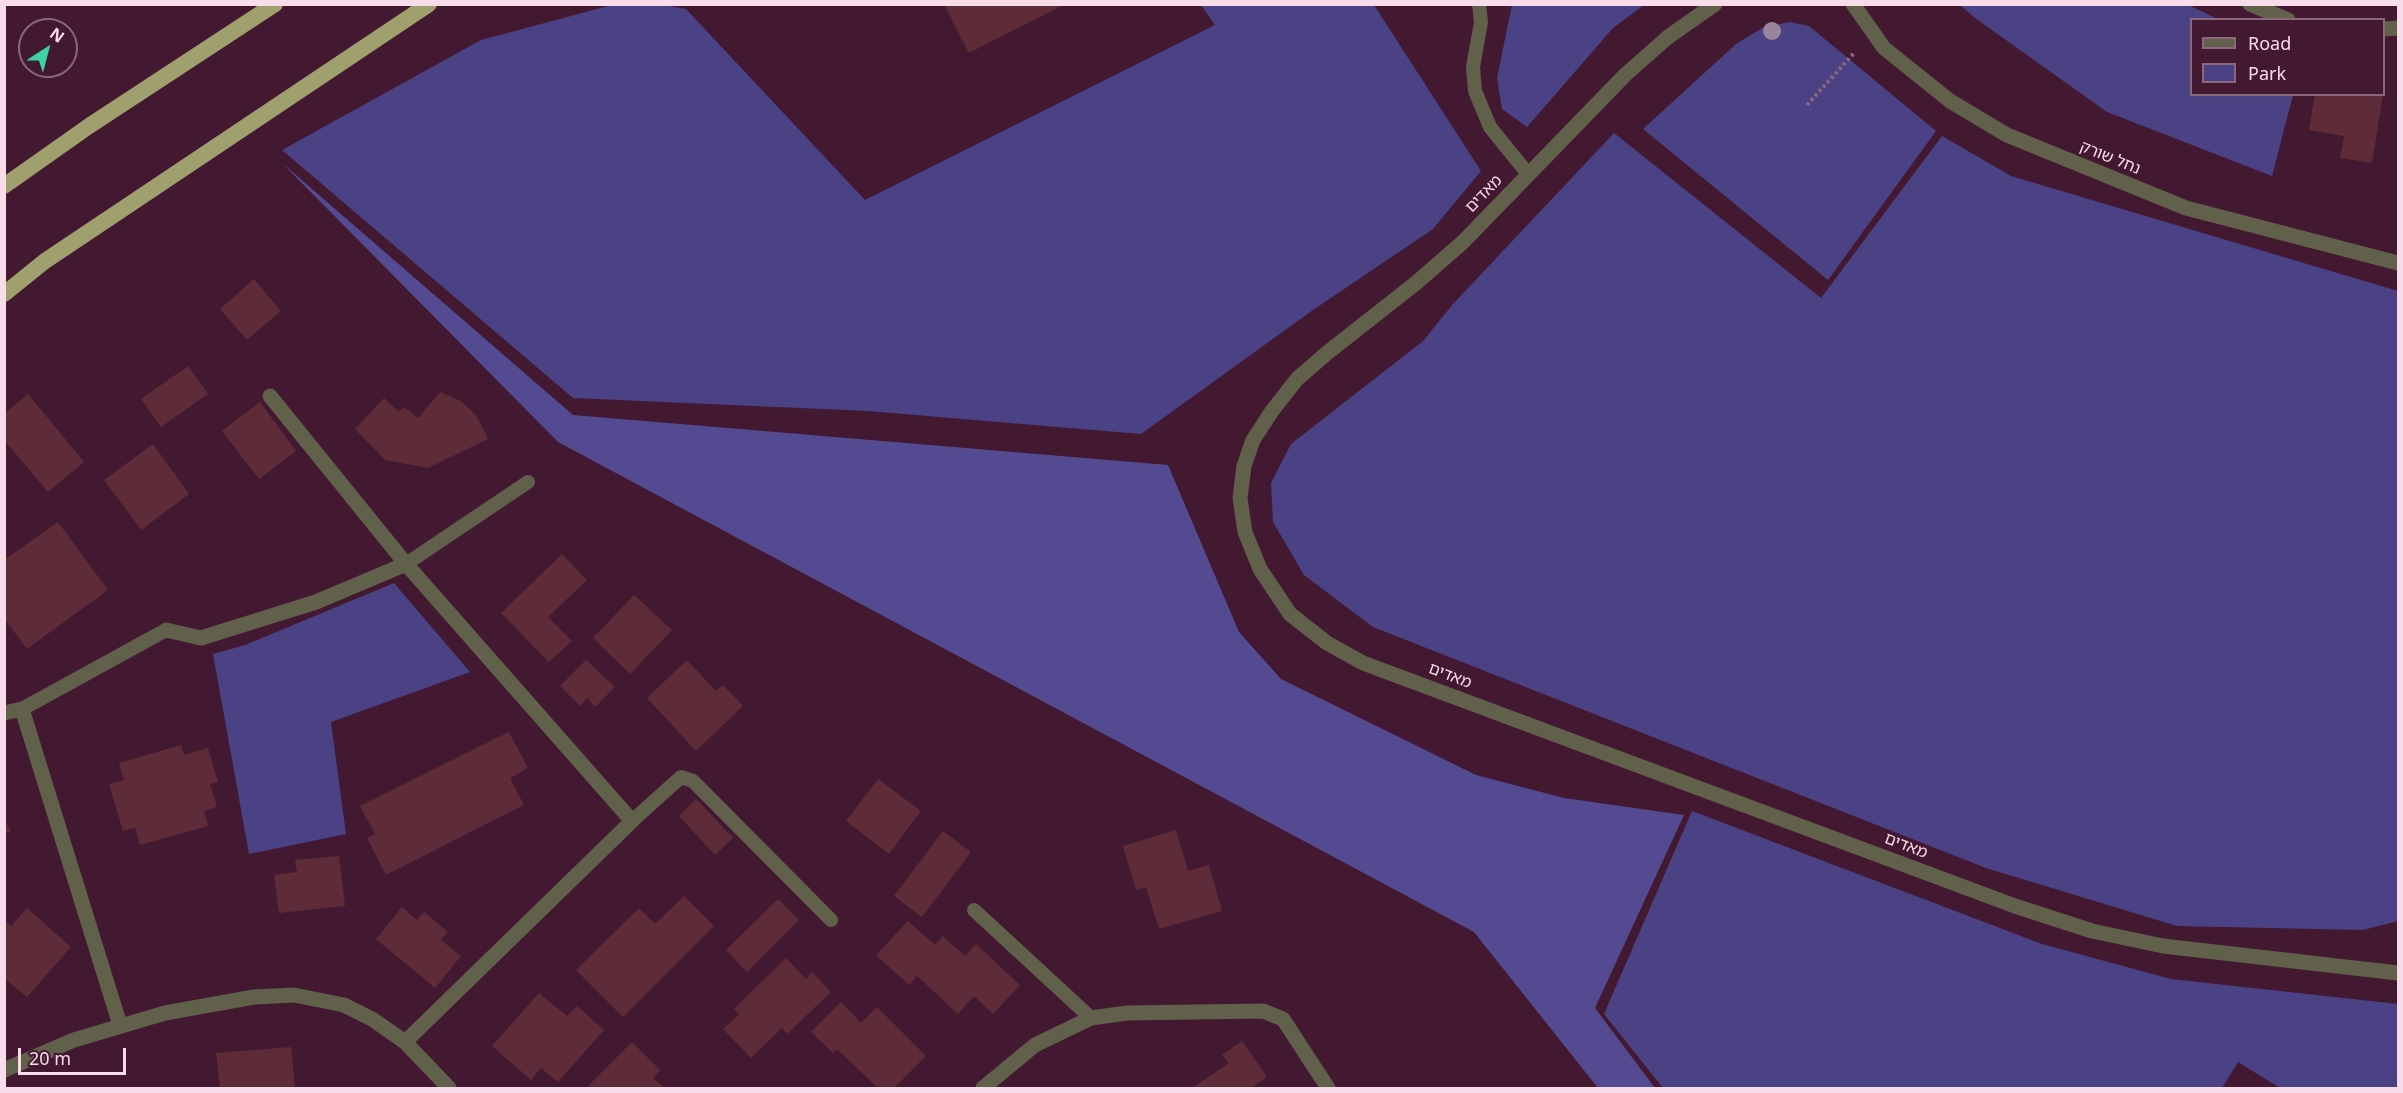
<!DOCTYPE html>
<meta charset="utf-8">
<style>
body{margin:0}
#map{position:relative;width:2403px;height:1093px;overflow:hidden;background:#431931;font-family:"Noto Sans",sans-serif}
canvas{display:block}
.frame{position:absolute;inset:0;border:6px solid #f8dce9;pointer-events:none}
.legend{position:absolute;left:2190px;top:18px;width:195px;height:78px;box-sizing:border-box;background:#431931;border:2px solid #8b677b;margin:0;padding:8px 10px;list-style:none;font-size:18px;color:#f8dce9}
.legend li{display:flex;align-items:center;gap:12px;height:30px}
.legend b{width:30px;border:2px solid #8b677b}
.north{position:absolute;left:18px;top:18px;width:60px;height:60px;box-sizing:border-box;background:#431931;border:2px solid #8b677b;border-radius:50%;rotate:36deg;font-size:16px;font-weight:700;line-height:24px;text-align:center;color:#f8dce9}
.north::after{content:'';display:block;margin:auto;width:21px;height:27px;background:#3cd4a4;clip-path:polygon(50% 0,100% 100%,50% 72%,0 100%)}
.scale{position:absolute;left:18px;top:1048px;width:108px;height:27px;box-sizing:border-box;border:3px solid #f8dce9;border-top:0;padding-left:8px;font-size:18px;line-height:21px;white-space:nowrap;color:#f8dce9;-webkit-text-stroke:4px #431931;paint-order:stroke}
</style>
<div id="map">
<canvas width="2403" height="1093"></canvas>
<div class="frame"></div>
<ul class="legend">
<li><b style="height:8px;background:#61604b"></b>Road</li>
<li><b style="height:16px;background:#4b4185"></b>Park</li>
</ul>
<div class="north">N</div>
<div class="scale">20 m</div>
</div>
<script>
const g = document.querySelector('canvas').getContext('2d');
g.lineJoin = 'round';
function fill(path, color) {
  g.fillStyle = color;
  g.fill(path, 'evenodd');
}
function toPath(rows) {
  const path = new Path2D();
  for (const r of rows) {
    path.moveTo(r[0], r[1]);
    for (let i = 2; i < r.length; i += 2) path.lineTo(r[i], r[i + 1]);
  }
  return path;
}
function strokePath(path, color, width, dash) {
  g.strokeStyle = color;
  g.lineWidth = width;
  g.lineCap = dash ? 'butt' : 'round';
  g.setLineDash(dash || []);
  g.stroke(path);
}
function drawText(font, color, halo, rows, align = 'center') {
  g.font = font + ' "Noto Sans","Noto Sans Hebrew",sans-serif';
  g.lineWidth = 4.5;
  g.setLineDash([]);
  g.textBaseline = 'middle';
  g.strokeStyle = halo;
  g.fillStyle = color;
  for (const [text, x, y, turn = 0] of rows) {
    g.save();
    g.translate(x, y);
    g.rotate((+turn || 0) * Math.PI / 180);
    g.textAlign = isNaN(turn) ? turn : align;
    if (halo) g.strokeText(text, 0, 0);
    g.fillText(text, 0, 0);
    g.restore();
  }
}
const green = toPath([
 [1374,5,1481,171,1433,229,1313,310,1141,434,868,411,573,398,282,150,481,40,612,5,663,5,686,9,865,200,1215,25,1201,5],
 [1512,5,1512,4,1644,5,1613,28,1527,127,1502,109,1497,78],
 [1960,5,2188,5,2218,19,2192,20,2192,94,2293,95,2272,176,2107,112,1975,18],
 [1790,22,1809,26,1936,131,1828,280,1643,129,1736,44,1764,27],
 [1614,133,1821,298,1942,136,2011,176,2398,291,2398,921,2363,930,2177,926,1986,868,1373,627,1304,575,1273,522,1271,483,1291,444,1423,341,1453,304],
 [394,583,470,672,331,722,346,834,249,854,213,654,245,645],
 [1692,811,2042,944,2171,979,2398,1004,2398,1088,2280,1088,2238,1062,2222,1088,1663,1088,1604,1014]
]);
const forest = toPath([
 [282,163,573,415,1168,465,1239,632,1281,679,1476,775,1564,798,1684,815,1595,1008,1655,1088,1598,1088,1474,932,558,442]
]);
const building = toPath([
 [944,4,1065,4,969,53],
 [2315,94,2383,94,2372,163,2340,158,2344,136,2309,130],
 [254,279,281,311,247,340,220,309],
 [188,366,208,394,161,427,141,399],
 [440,392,461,401,476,415,488,439,428,468,385,460,355,429,384,398,399,412,404,407,418,418],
 [28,394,84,462,48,492,4,440,4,414],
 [260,402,296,451,259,479,222,431],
 [153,444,189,494,141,530,104,480],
 [58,522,108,590,27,649,4,618,4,560],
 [562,554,587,580,548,617,572,641,549,662,501,613],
 [634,595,672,630,630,674,593,638],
 [586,660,615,687,595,707,587,698,580,706,560,686],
 [687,660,716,691,723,685,743,706,696,751,647,698],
 [509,732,528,768,510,778,524,805,386,875,367,838,375,834,360,806],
 [181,745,184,755,208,748,218,782,210,784,217,807,204,811,208,826,140,845,135,828,123,831,109,784,124,780,119,763],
 [878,779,921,811,889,854,846,821],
 [696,799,733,838,715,855,679,816],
 [4,820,11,831,4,834],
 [1176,830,1188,871,1209,865,1222,911,1159,929,1146,887,1136,890,1123,846],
 [943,831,971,852,922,917,894,896],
 [339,856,345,906,279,913,274,875,297,872,295,860],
 [684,896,714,926,623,1017,576,970,639,908,655,924],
 [778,899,799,920,747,972,726,950],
 [402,907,417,920,424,912,448,932,441,940,461,956,435,988,376,939],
 [27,908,71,947,27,997,4,978,4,920,11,926],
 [908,921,935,945,943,936,965,956,976,944,1020,985,993,1014,974,996,958,1014,917,976,909,985,876,955],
 [786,958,806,979,812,972,831,992,787,1034,782,1028,751,1058,723,1029,739,1014,734,1009],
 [539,993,567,1016,577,1006,604,1030,558,1082,541,1068,531,1080,492,1046],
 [841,1002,861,1023,877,1007,926,1056,894,1088,878,1088,837,1049,833,1053,811,1032],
 [1242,1041,1267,1077,1251,1088,1192,1088,1229,1063,1222,1055],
 [632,1042,660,1070,653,1078,665,1088,592,1088,589,1085],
 [291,1047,295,1088,220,1088,216,1053]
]);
const path = toPath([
 [1807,105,1855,52]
]);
const service = toPath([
 [1479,4,1481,22,1473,67,1475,91,1490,127,1528,174],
 [406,564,528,482],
 [22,709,166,630],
 [632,821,681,777,693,781,831,920],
 [974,910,1091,1018]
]);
const minor = toPath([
 [1715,4,1668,37,1625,75,1463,242,1416,283,1327,353,1297,379,1272,411,1253,440,1244,466,1240,498,1245,532,1260,569,1290,614,1327,643,1363,663,2015,906,2092,931,2163,946,2398,973],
 [1853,4,1884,48,1950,101,2007,135,2186,208,2398,263],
 [2250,4,2288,20],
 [2384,29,2398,28],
 [270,396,406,564,632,821,405,1042],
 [166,630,201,638,316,602,406,564],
 [4,713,22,709,120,1025],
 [4,1070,74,1040,165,1013,254,997,294,995,344,1005,372,1019,405,1042,449,1088],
 [983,1088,1035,1045,1091,1018,1127,1013,1263,1011,1283,1019,1328,1088]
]);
const trunk = toPath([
 [4,186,89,126,275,4],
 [4,294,45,261,429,4]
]);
const trees = [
 [1772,31]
];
const streetNames = [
 ["נחל שורק",2110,158,22],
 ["מאדים",1484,194,-46],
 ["מאדים",1450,676,21],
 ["מאדים",1906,846,21]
];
fill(green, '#4b4185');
fill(forest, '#534a92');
fill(building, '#5e2c38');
strokePath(path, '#8c677b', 4, [3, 3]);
strokePath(service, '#61604b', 14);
strokePath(minor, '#61604b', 15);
strokePath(trunk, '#a0a06e', 16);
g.fillStyle = '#98859c';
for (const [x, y] of trees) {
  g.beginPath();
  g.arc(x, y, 9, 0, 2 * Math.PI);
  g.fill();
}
drawText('16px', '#f8dce9', '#431931', streetNames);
</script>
